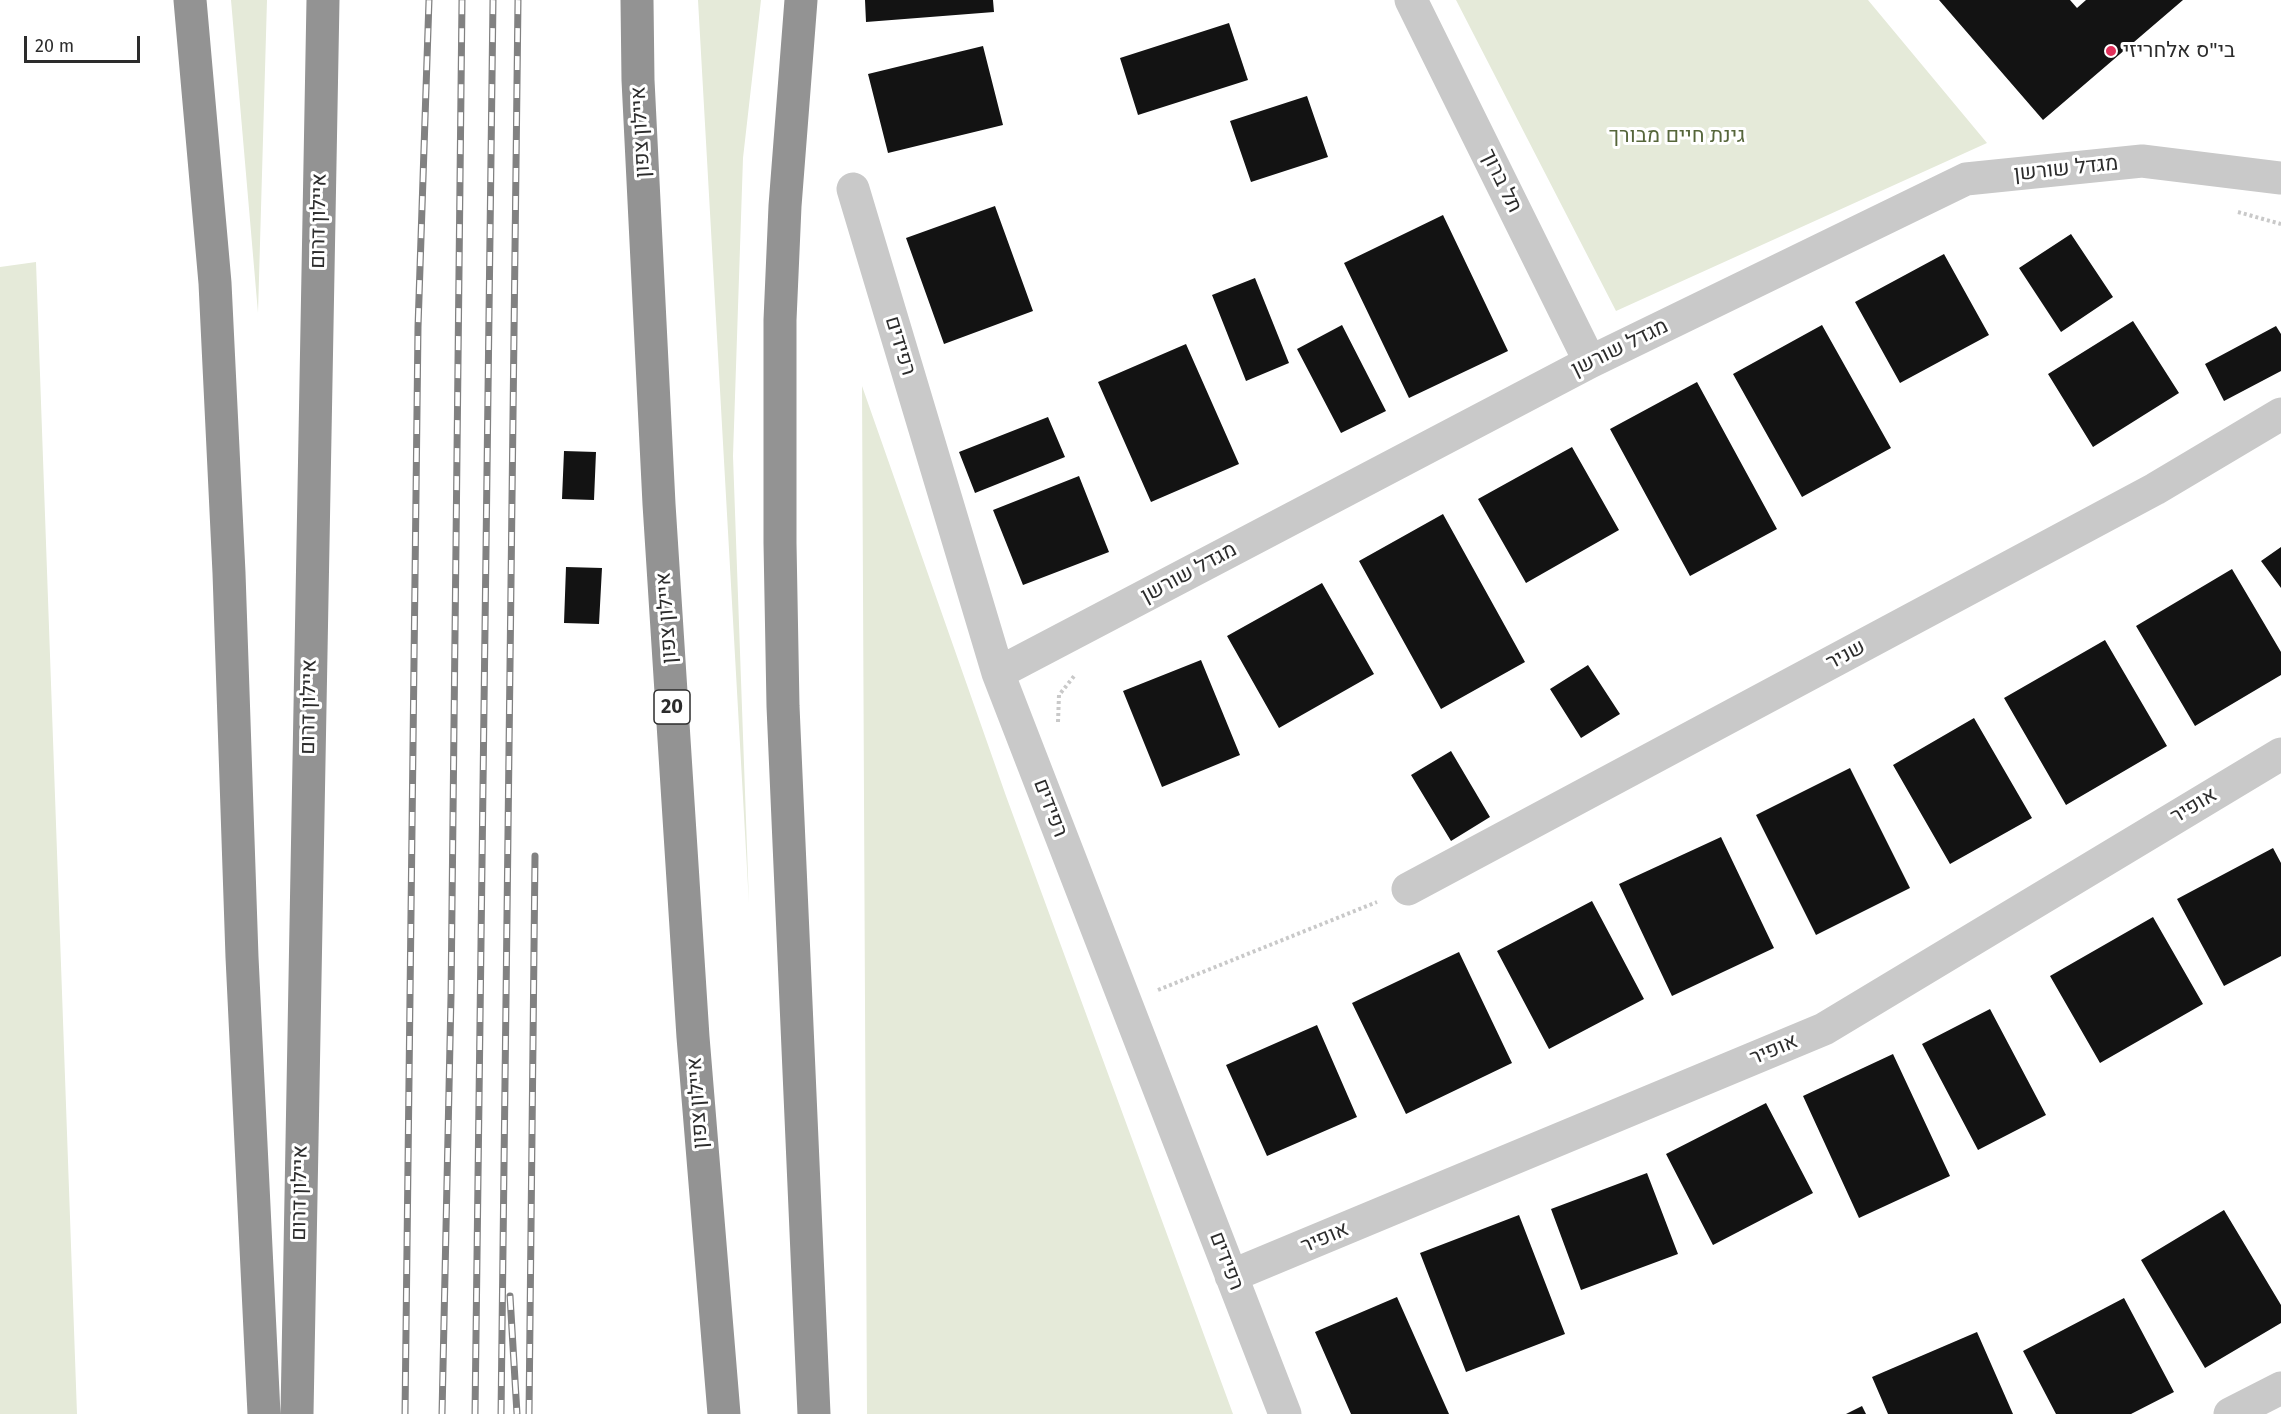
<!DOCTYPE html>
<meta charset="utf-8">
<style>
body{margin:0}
#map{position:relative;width:2281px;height:1414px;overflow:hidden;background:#fff;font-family:"Fira Sans",sans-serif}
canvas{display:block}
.scale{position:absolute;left:24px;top:36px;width:116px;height:27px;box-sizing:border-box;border:3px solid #2c2c2c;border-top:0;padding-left:8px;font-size:18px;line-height:21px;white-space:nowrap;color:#2c2c2c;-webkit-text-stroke:4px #fff;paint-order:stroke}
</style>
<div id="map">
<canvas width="2281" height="1414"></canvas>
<div class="scale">20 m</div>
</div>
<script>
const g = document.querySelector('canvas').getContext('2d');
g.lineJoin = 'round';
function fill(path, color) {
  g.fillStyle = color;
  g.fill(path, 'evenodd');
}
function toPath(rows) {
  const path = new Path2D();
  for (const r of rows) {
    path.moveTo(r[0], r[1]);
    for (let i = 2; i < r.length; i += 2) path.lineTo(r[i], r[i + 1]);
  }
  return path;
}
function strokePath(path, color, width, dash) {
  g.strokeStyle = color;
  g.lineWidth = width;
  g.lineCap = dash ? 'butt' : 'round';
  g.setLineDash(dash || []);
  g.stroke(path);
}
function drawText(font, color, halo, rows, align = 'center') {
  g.font = font + ' "Fira Sans",Heebo,sans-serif';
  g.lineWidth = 6;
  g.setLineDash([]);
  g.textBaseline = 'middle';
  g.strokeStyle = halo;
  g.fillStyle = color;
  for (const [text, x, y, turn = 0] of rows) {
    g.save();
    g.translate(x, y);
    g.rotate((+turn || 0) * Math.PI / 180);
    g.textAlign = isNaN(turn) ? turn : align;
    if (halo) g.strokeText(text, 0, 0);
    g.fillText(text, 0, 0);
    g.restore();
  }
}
const green = toPath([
 [231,0,267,0,258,313],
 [698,0,761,0,743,158,733,456,749,904],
 [1456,0,1868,0,1987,143,1616,311],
 [36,262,77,1414,0,1414,0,267],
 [862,386,1006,796,1233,1414,867,1414]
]);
const building = toPath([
 [865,0,993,0,994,12,866,22],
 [1939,0,2070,0,2077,8,2086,0,2183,0,2043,120],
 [1229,23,1248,80,1138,115,1120,58],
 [983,46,1003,125,888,153,868,74],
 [1307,96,1328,157,1251,182,1230,121],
 [995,206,1033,311,944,344,906,238],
 [1443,215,1508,351,1409,398,1344,263],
 [2071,234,2113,297,2061,332,2019,268],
 [1944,254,1989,335,1900,383,1855,302],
 [1255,278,1289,363,1246,381,1212,295],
 [2133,321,2179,393,2093,447,2048,374],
 [1342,325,1386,411,1341,433,1297,349],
 [1822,325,1891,448,1802,497,1733,374],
 [2276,326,2281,334,2281,371,2224,401,2205,364],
 [1186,344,1239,464,1151,502,1098,382],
 [1697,382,1777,529,1690,576,1610,429],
 [1048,417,1065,457,975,493,959,452],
 [1572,447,1619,530,1526,583,1478,499],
 [564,451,596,452,594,500,562,499],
 [1079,476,1109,552,1023,585,993,510],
 [1443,514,1525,662,1441,709,1359,561],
 [2281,547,2281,588,2261,561],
 [566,567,602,568,599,624,564,623],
 [2232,569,2281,652,2281,675,2195,726,2136,626],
 [1322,583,1374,674,1279,728,1227,636],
 [2105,640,2167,746,2066,805,2004,698],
 [1201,660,1240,755,1162,787,1123,691],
 [1588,665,1620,714,1581,738,1550,689],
 [1974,718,2032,818,1950,864,1893,765],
 [1451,751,1490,817,1451,841,1411,775],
 [1850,768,1910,888,1816,935,1756,815],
 [1721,837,1774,948,1672,996,1619,884],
 [2273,848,2281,863,2281,956,2224,986,2177,899],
 [1592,901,1644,999,1549,1049,1497,951],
 [2153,917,2203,1004,2100,1063,2050,976],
 [1459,952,1512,1063,1406,1114,1352,1003],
 [1990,1009,2046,1115,1978,1150,1922,1044],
 [1317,1025,1357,1117,1267,1156,1226,1065],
 [1893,1054,1950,1176,1859,1218,1803,1096],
 [1766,1103,1813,1193,1713,1245,1666,1154],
 [1647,1173,1678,1254,1581,1290,1551,1209],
 [2224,1210,2281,1305,2281,1323,2205,1368,2141,1260],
 [1519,1215,1565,1334,1466,1372,1420,1253],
 [1397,1297,1449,1414,1351,1414,1315,1332],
 [2124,1298,2174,1392,2131,1414,2056,1414,2023,1351],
 [1977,1332,2013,1414,1888,1414,1872,1377],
 [1862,1406,1866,1414,1846,1414]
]);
const path = toPath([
 [2238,212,2281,224],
 [1058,722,1059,695,1075,675],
 [1158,990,1377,902]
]);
const minor = toPath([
 [1411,0,1590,362],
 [853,189,998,673,1285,1414],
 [998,673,1590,362,1966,179,2142,161,2281,178],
 [1408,889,2155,489,2281,414],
 [1231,1276,1824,1029,2281,754],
 [2230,1414,2281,1388]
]);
const highway = toPath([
 [190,0,215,283,229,573,242,957,264,1414],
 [637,0,638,80,659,504,693,1037,724,1414],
 [801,0,785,206,780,320,780,543,783,706,814,1414],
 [297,1414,323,0]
]);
const rail = toPath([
 [510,1296,517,1414],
 [405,1414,418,327,429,0],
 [442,1414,451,996,462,0],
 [475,1414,493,0],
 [501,1414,518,0],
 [529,1414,535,856]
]);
const markers = [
 [2111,51,6,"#e1305b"]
];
const shields = [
 [672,707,36]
];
const shieldNames = [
 ["20",672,707]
];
const poiNames = [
 ["בי\"ס אלחריזי",2123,51]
];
const streetNames = [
 ["איילון צפון",641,132,-93],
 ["מגדל שורשן",2066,169,-6],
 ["תל ברוך",1501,181,64],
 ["איילון דרום",319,221,-89],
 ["רפידים",900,346,73],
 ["מגדל שורשן",1620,348,-26],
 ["מגדל שורשן",1189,573,-28],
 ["איילון צפון",667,618,-94],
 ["שניר",1846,655,-28],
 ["איילון דרום",309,707,-89],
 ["אופיר",2194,806,-31],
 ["רפידים",1050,808,69],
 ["אופיר",1774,1050,-23],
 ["איילון צפון",698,1103,-94],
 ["איילון דרום",300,1193,-89],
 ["אופיר",1325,1238,-23],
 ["רפידים",1226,1261,69]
];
const parkNames = [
 ["גינת חיים מבורך",1677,136]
];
fill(green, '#e5ead9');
fill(building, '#131313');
strokePath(path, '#c9c9c9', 4, [3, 3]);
strokePath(minor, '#c9c9c9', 33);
strokePath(highway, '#939393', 33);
strokePath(rail, '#818181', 7);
strokePath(rail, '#fff', 4.5, [14]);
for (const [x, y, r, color] of markers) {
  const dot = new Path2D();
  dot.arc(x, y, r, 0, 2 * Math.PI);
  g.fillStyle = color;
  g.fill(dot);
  strokePath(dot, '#fff', 2);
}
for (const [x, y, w] of shields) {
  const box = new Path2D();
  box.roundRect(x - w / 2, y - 17, w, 34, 4.5);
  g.fillStyle = '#fff';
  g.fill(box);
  strokePath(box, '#2c2c2c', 1.5);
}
drawText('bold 20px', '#2c2c2c', null, shieldNames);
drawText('21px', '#2c2c2c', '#fff', poiNames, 'left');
drawText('21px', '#2c2c2c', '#fff', streetNames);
drawText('21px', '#56663b', '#fff', parkNames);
</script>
